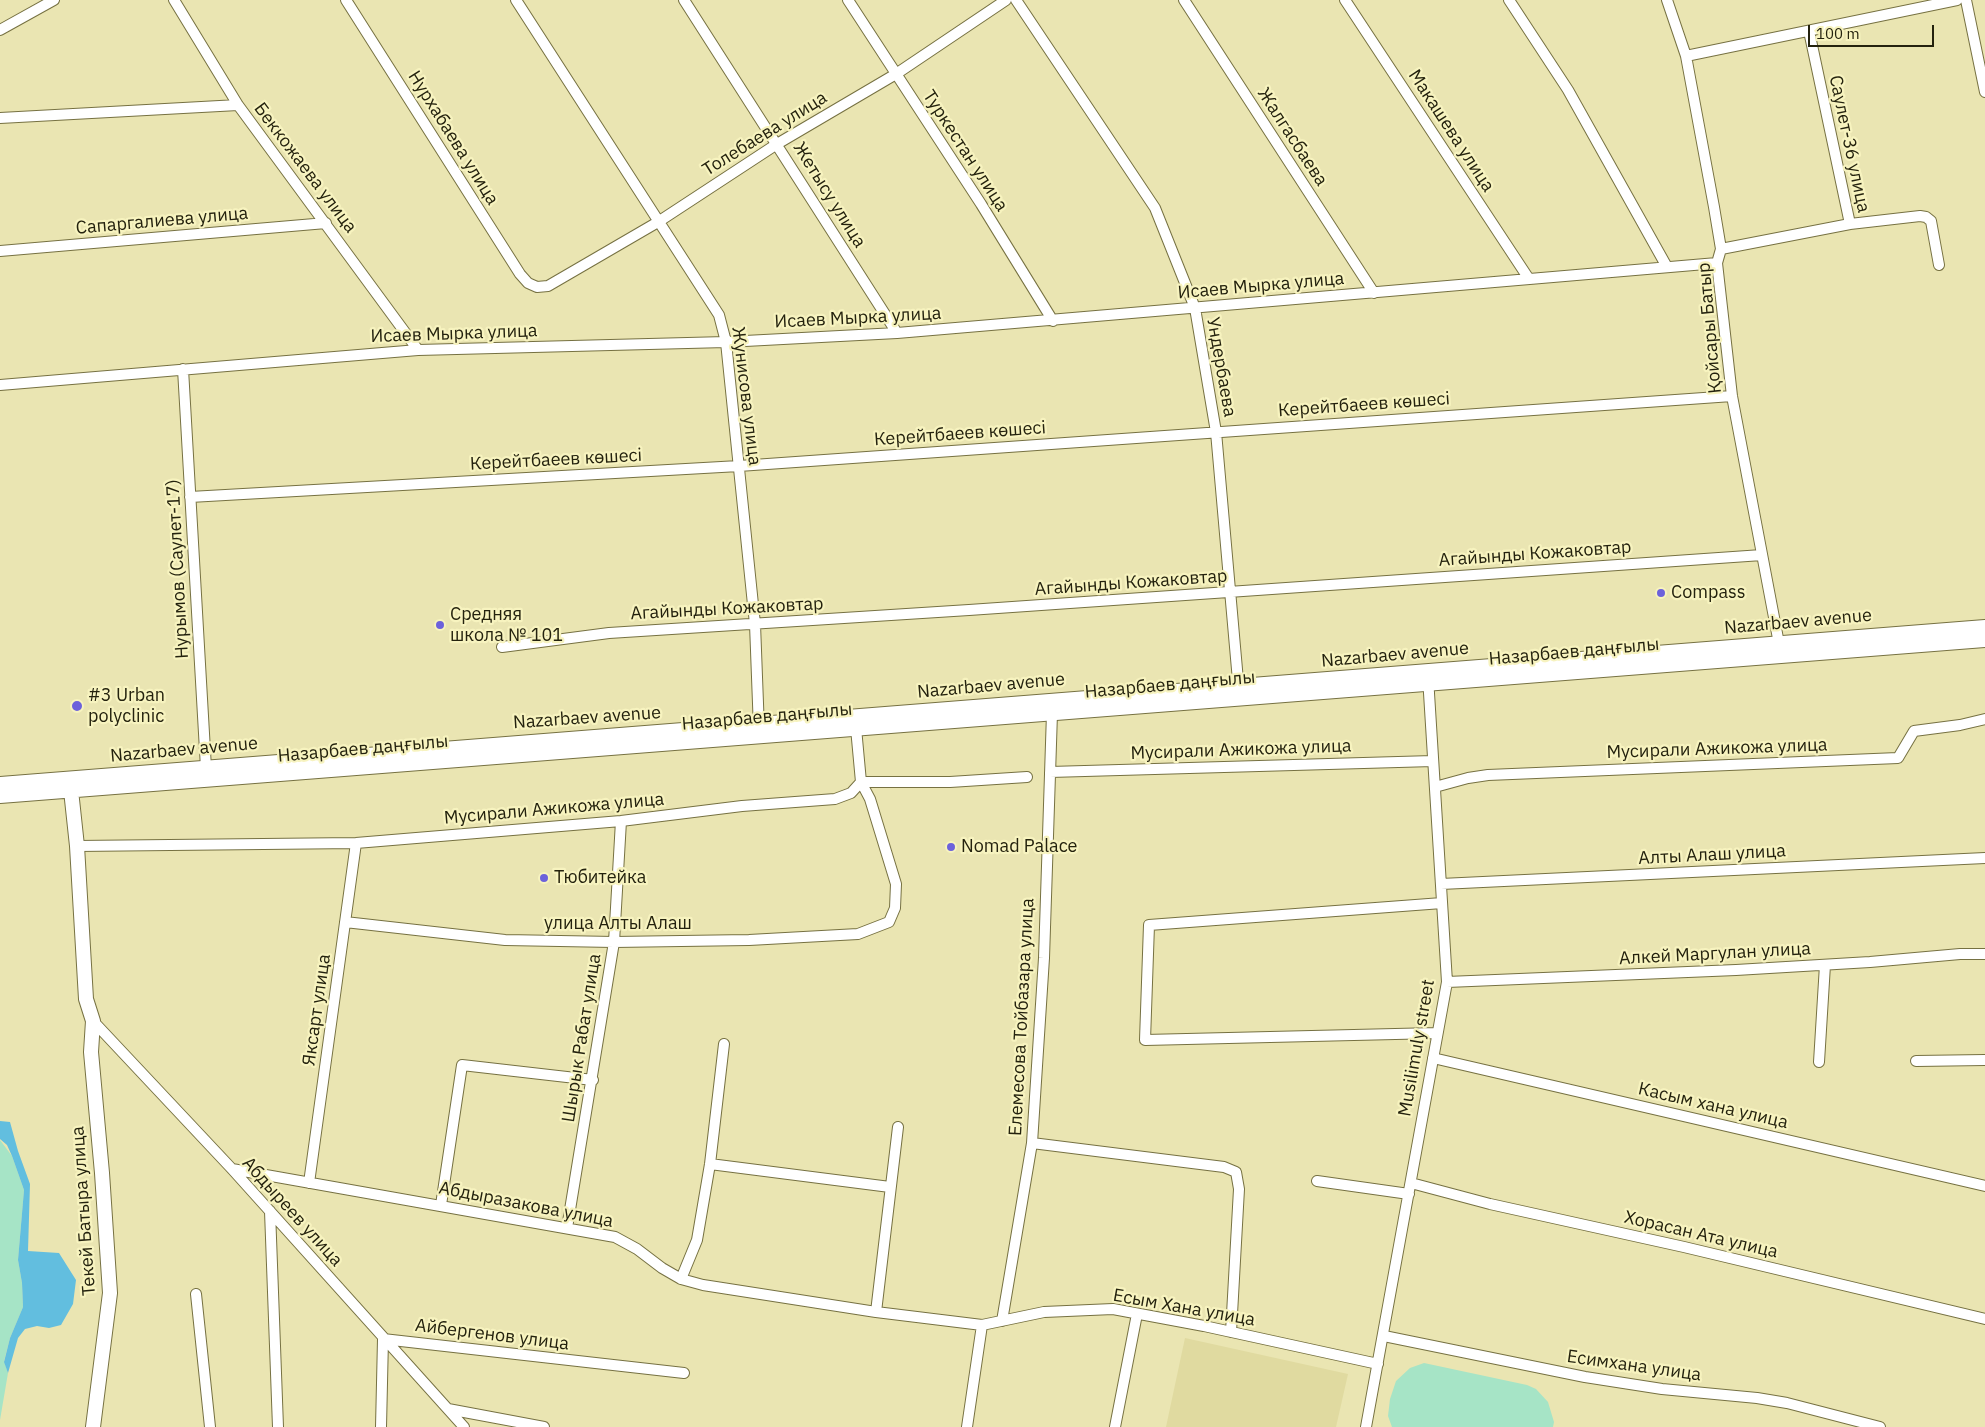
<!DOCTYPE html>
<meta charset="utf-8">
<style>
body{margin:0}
#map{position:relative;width:1985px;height:1427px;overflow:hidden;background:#eae5b2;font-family:"IBM Plex Sans",sans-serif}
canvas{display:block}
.scale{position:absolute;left:1808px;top:25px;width:126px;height:22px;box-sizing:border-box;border:2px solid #24220e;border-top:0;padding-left:6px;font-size:15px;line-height:18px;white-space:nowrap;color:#24220e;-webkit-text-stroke:4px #f7f3bf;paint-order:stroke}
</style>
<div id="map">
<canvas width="1985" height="1427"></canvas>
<div class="scale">100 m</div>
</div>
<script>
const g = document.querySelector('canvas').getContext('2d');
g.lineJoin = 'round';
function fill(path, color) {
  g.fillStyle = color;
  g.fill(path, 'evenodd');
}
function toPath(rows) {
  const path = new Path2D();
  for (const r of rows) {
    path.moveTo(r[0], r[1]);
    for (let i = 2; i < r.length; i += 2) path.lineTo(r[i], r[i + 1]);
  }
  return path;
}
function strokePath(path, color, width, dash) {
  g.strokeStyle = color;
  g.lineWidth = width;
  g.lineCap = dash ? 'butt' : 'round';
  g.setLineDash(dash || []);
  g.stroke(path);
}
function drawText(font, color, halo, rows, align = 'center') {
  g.font = font + ' "IBM Plex Sans",sans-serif';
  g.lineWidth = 4.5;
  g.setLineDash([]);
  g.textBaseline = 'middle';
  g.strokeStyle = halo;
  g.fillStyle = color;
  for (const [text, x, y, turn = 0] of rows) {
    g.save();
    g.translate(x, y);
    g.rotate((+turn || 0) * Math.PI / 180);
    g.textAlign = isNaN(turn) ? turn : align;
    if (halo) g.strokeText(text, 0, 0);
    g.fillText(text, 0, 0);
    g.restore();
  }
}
const built = toPath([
 [1185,1338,1348,1374,1336,1427,1166,1427]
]);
const green = toPath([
 [0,1140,12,1156,24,1190,18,1260,22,1283,23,1307,10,1338,4,1361,8,1373,0,1420],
 [1424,1363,1527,1385,1536,1389,1548,1402,1554,1422,1553,1427,1392,1427,1388,1416,1390,1399,1396,1381,1410,1368]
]);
const water = toPath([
 [0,1121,10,1122,18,1151,30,1184,28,1251,59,1253,76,1280,73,1304,61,1325,49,1328,37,1326,25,1329,18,1338,8,1373,4,1362,10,1338,23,1307,22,1283,18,1260,24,1190,12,1156,7,1145,0,1139]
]);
const street = toPath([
 [174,0,238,105,418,350],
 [346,0,520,274,528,283,537,287,548,286,658,222,777,144,896,74,1006,0],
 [516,0,719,315,726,342,755,624,759,730],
 [684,0,897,333],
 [848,0,981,204,1053,321],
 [1016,0,1155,208,1195,308,1216,432,1239,692],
 [1184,0,1374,293],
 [1345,0,1529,279],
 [1509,0,1568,90,1667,267],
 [1667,0,1686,56,1714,207,1721,249,1717,263,1732,396,1780,649],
 [1966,0,1985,92],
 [0,30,54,0],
 [1686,56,1957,0],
 [0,118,238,105],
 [1850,224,1920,216,1926,217,1931,221,1939,265],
 [1721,249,1850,224,1809,31],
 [0,251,326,223],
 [183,369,206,768],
 [0,385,418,350,726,342,897,333,1717,263],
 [190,497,739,466,1732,396],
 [502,647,609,633,969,610,1762,555],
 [1050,772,1433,761],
 [1435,787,1468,778,1488,775,1898,758,1914,731,1960,725,1985,719],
 [77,846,356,843,621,821,742,806,835,799,851,793,861,782,950,782,1027,777],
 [1441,884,1985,858],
 [345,922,505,940,614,942,749,940,858,934,889,922,895,908,896,884,870,799,861,782,856,728],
 [1447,982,1736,970,1870,962,1960,954,1985,954],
 [93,1021,232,1169,464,1427],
 [1437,1033,1145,1040,1149,925,1442,903],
 [1433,1058,1985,1186],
 [1916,1061,1985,1060],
 [1819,1062,1825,965],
 [1032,1143,1224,1167,1236,1172,1239,1189,1231,1332],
 [710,1164,890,1187],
 [232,1169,615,1237,637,1249,662,1268,681,1279,703,1285,876,1312,982,1325,1044,1312,1113,1309,1204,1326,1378,1364],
 [1317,1181,1409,1194],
 [309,1183,356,843],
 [1411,1183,1490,1204,1684,1247,1985,1319],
 [441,1205,462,1065,593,1080],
 [270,1211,278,1427],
 [567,1228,614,942,621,821],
 [681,1279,697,1240,710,1164,724,1044],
 [196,1294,210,1427],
 [876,1312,898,1127],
 [1002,1321,1032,1143,1044,958,1052,713],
 [1384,1336,1585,1377,1662,1389,1757,1398,1787,1403,1880,1427],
 [448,1409,544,1427],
 [381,1427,383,1339,684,1373],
 [967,1427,982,1325],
 [1115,1427,1137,1314],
 [1366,1427,1447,982,1428,677]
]);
const secondary = toPath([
 [70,781,77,846,86,999,93,1021,91,1052,102,1173,110,1293,93,1427],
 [0,784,1985,627],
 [0,796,1985,640]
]);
const markers = [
 [1661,593,5,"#6c61db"],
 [440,625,5,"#6c61db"],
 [77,706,6,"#6c61db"],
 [951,847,5,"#6c61db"],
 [544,878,5,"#6c61db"]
];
const streetNames = [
 ["Макашева улица",1451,131,57],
 ["Толебаева улица",765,134,-32],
 ["Жалгасбаева",1292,137,57],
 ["Нурхабаева улица",453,138,58],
 ["Саулет-36 улица",1849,144,78],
 ["Туркестан улица",965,151,57],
 ["Беккожаева улица",305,168,53],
 ["Жетысу улица",829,195,58],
 ["Сапаргалиева улица",162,221,-5],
 ["Исаев Мырка улица",1261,286,-5],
 ["Исаев Мырка улица",858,318,-3],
 ["Қойсары Батыр",1710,328,-95],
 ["Исаев Мырка улица",454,334,-2],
 ["Ундербаева",1221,367,80],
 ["Жунисова улица",746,396,83],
 ["Керейтбаеев көшесі",1364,405,-4],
 ["Керейтбаеев көшесі",960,434,-4],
 ["Керейтбаеев көшесі",556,460,-3],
 ["Агайынды Кожаковтар",1535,554,-4],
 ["Нурымов (Саулет-17)",178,569,-93],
 ["Агайынды Кожаковтар",1131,583,-4],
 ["Агайынды Кожаковтар",727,609,-3],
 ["Nazarbaev avenue",1798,622,-5],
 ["Назарбаев даңғылы",1574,652,-5],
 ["Nazarbaev avenue",1395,655,-5],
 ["Назарбаев даңғылы",1170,685,-5],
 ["Nazarbaev avenue",991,686,-5],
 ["Назарбаев даңғылы",767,717,-5],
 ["Nazarbaev avenue",587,718,-4],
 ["Назарбаев даңғылы",363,749,-5],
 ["Мусирали Ажикожа улица",1717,749,-2],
 ["Nazarbaev avenue",184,750,-5],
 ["Мусирали Ажикожа улица",1241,750,-2],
 ["Мусирали Ажикожа улица",554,809,-5],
 ["Алты Алаш улица",1712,855,-3],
 ["улица Алты Алаш",618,924],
 ["Алкей Маргулан улица",1715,954,-3],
 ["Яксарт улица",317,1010,-82],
 ["Елемесова Тойбазара улица",1022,1017,-87],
 ["Шырык Рабат улица",582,1038,-81],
 ["Musilimuly street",1417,1048,-80],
 ["Касым хана улица",1713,1106,13],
 ["Абдыразакова улица",526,1205,11],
 ["Текей Батыра улица",84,1211,-94],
 ["Абдыреев улица",292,1212,48],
 ["Хорасан Ата улица",1701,1235,13],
 ["Есым Хана улица",1184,1308,10],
 ["Айбергенов улица",492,1335,7],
 ["Есимхана улица",1634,1366,8]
];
const poiNames = [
 ["Compass",1671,593],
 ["Средняя",450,615],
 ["школа № 101",450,636],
 ["#3 Urban",88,696],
 ["polyclinic",88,717],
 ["Nomad Palace",961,847],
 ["Тюбитейка",554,878]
];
fill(built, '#e0daa0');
fill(green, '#a6e4c6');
fill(water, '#62bedf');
strokePath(street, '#767142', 12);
strokePath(secondary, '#767142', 16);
strokePath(street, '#fff', 10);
strokePath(secondary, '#fff', 14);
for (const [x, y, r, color] of markers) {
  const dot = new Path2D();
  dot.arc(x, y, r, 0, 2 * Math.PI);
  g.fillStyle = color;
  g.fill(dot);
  strokePath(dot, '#f7f3bf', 2);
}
drawText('18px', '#24220e', '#f7f3bf', streetNames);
drawText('18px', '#24220e', '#f7f3bf', poiNames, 'left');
</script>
